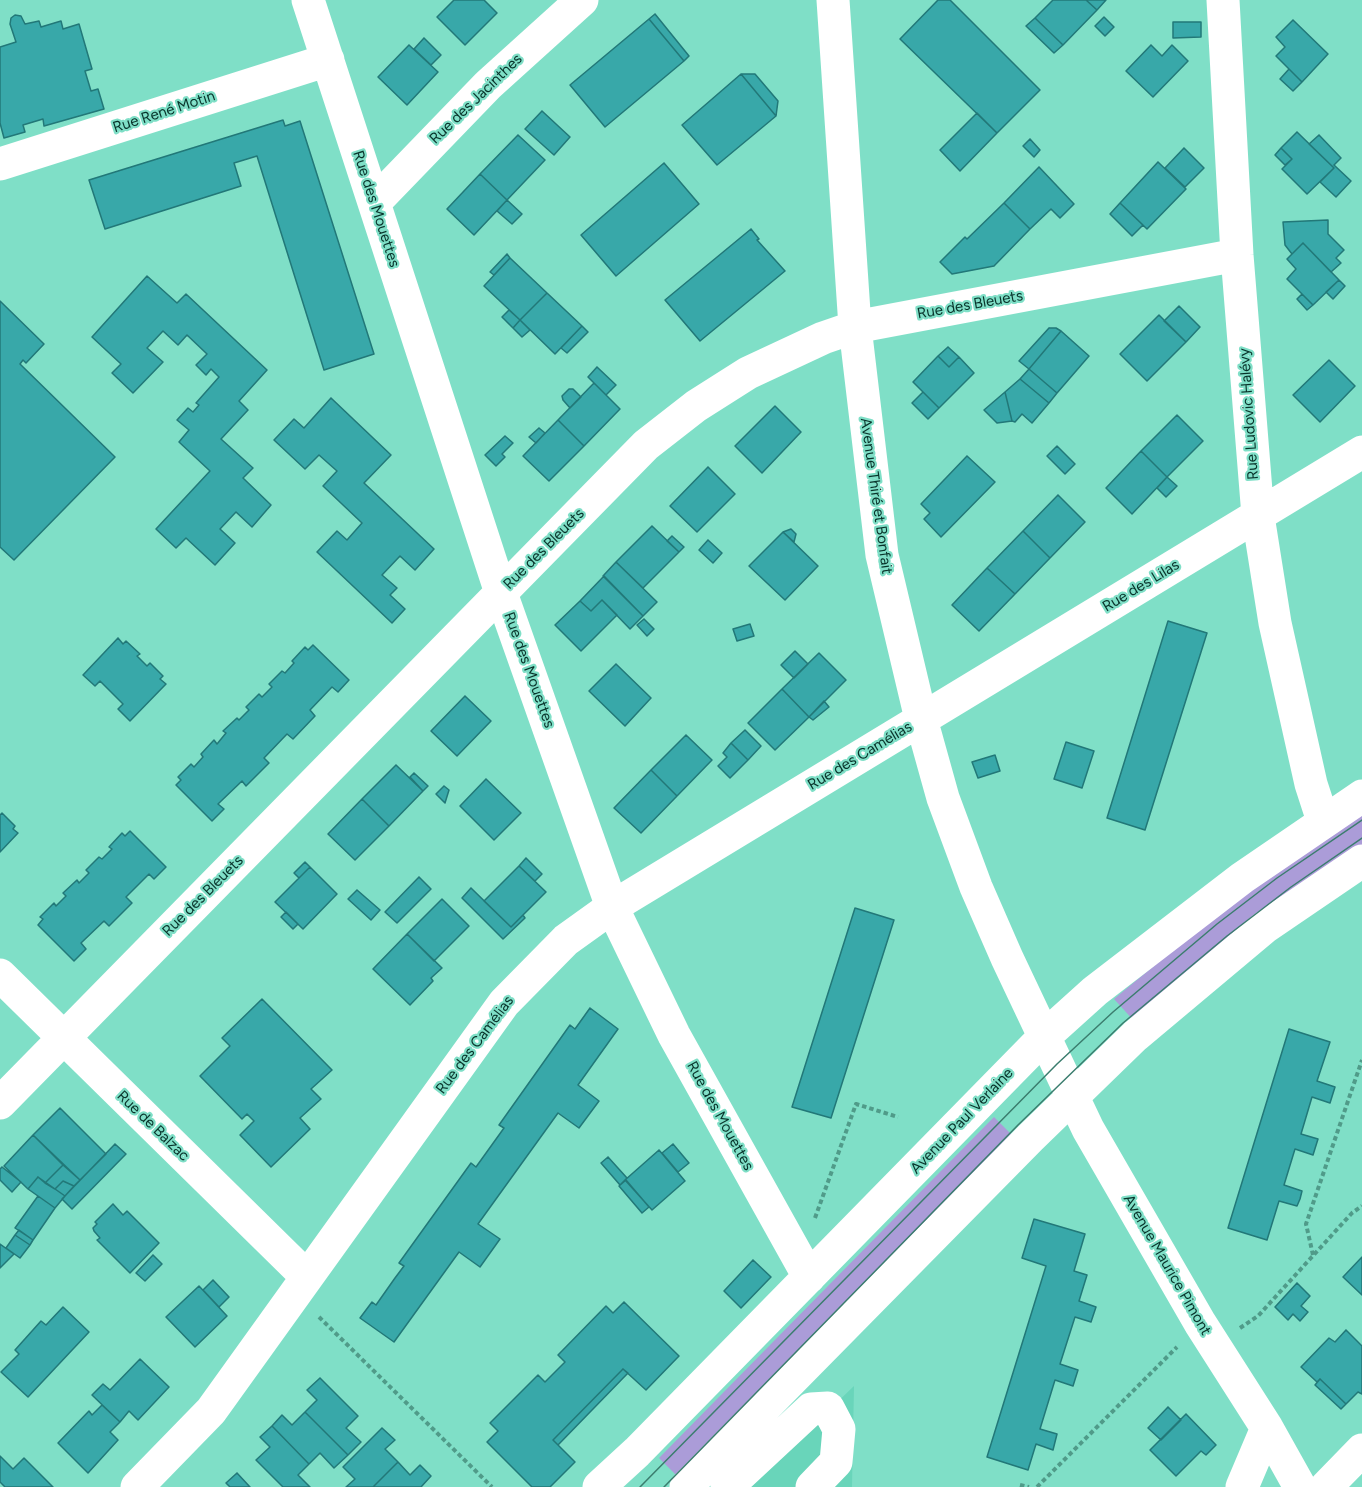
<!DOCTYPE html>
<meta charset="utf-8">
<style>
body{margin:0}
canvas{display:block;background:#7fdfc7}
</style>
<canvas width="1362" height="1487"></canvas>
<script>
const g = document.querySelector('canvas').getContext('2d');
g.lineJoin = 'round';
function fill(path, color) {
  g.fillStyle = color;
  g.fill(path, 'evenodd');
}
function toPath(rows) {
  const path = new Path2D();
  for (const r of rows) {
    path.moveTo(r[0], r[1]);
    for (let i = 2; i < r.length; i += 2) path.lineTo(r[i], r[i + 1]);
  }
  return path;
}
function strokePath(path, color, width, dash) {
  g.strokeStyle = color;
  g.lineWidth = width;
  g.lineCap = dash ? 'butt' : 'round';
  g.setLineDash(dash || []);
  g.stroke(path);
}
function drawText(font, color, halo, rows, align = 'center') {
  g.font = font + ' Figtree,sans-serif';
  g.lineWidth = 4.5;
  g.setLineDash([]);
  g.textBaseline = 'middle';
  g.strokeStyle = halo;
  g.fillStyle = color;
  for (const [text, x, y, turn = 0] of rows) {
    g.save();
    g.translate(x, y);
    g.rotate((+turn || 0) * Math.PI / 180);
    g.textAlign = isNaN(turn) ? turn : align;
    if (halo) g.strokeText(text, 0, 0);
    g.fillText(text, 0, 0);
    g.restore();
  }
}
const built = toPath([
 [854,1386,852,1487,749,1487]
]);
const green = toPath([
 [1362,811,1362,849,1136,1023,1114,999,1197,930],
 [994,1117,1016,1139,680,1479,659,1458]
]);
const building = toPath([
 [454,0,484,0,497,13,465,45,437,17,454,0],
 [938,0,950,0,1040,90,997,133,900,39,938,0],
 [1053,0,1086,0,1097,10,1063,45,1035,18,1053,0],
 [1086,0,1106,0,1097,10,1086,0],
 [655,14,689,56,684,61,649,19,655,14],
 [15,15,21,16,25,24,39,21,41,27,61,21,63,29,79,24,92,69,85,71,91,91,98,89,104,109,44,126,43,119,23,125,25,132,4,138,0,123,0,47,16,42,10,24,11,18,15,15],
 [1104,17,1114,27,1105,36,1095,26,1104,17],
 [1035,18,1063,45,1054,53,1026,26,1035,18],
 [649,19,684,61,605,127,570,85,649,19],
 [1293,20,1328,54,1302,82,1276,56,1285,47,1276,37,1293,20],
 [1173,22,1201,22,1201,37,1173,38,1173,22],
 [424,38,441,55,431,65,414,49,424,38],
 [409,45,438,72,407,105,378,77,409,45],
 [1151,45,1162,56,1172,45,1188,61,1153,97,1126,71,1151,45],
 [1289,69,1302,82,1293,91,1280,79,1289,69],
 [741,74,776,116,717,165,682,125,741,74],
 [741,74,755,74,778,101,776,116,741,74],
 [542,111,570,137,554,155,525,129,542,111],
 [977,113,997,133,960,171,940,150,977,113],
 [283,120,285,126,300,121,374,354,324,370,257,156,234,163,241,186,105,229,89,180,283,120],
 [1297,132,1334,168,1307,194,1282,169,1292,159,1281,148,1297,132],
 [518,135,545,160,507,200,480,174,518,135],
 [1319,135,1341,158,1334,165,1351,181,1336,197,1320,182,1334,168,1309,144,1319,135],
 [1030,139,1040,150,1034,157,1023,146,1030,139],
 [1184,148,1204,168,1185,187,1165,168,1184,148],
 [1281,148,1292,159,1285,165,1275,155,1281,148],
 [1158,162,1186,189,1147,229,1120,203,1158,162],
 [664,163,699,204,616,276,581,235,664,163],
 [1039,167,1074,204,1060,218,1051,209,1030,229,1004,203,1039,167],
 [480,174,507,200,474,235,447,209,480,174],
 [507,200,522,214,512,224,497,211,507,200],
 [1004,203,1030,229,994,266,952,274,940,262,965,237,967,239,1004,203],
 [1120,203,1143,225,1132,236,1110,214,1120,203],
 [1328,220,1328,234,1344,250,1336,258,1341,263,1331,272,1303,243,1292,254,1285,245,1283,222,1328,220],
 [751,229,759,239,757,240,785,271,700,341,665,300,751,229],
 [1303,243,1339,280,1313,305,1287,279,1296,269,1287,259,1303,243],
 [507,254,510,258,494,275,490,272,507,254],
 [510,258,547,293,520,320,484,286,510,258],
 [147,276,177,303,186,294,267,370,239,401,248,410,221,439,253,468,243,478,271,505,252,527,236,512,220,529,235,543,215,565,186,538,176,548,156,529,210,471,179,442,189,430,177,420,188,408,193,412,199,405,196,403,219,377,211,369,206,375,196,365,207,354,187,335,178,345,163,331,147,348,163,362,133,393,112,373,121,364,92,337,147,276],
 [1339,280,1345,286,1333,299,1326,292,1339,280],
 [547,293,582,326,555,354,520,320,547,293],
 [1302,294,1313,305,1307,310,1297,299,1302,294],
 [0,301,44,344,26,363,23,360,20,364,115,457,14,560,0,547,0,301],
 [1179,306,1200,327,1186,342,1164,321,1179,306],
 [509,310,520,320,513,328,502,317,509,310],
 [1159,315,1186,342,1147,381,1120,354,1159,315],
 [520,320,530,330,522,337,513,328,520,320],
 [582,326,588,332,567,353,561,348,582,326],
 [1049,328,1056,328,1061,331,1029,369,1019,361,1049,328],
 [1061,331,1089,356,1057,393,1029,369,1061,331],
 [948,347,959,357,949,367,938,356,948,347],
 [938,356,949,367,959,357,974,373,939,408,913,382,938,356],
 [1329,360,1355,386,1320,422,1293,395,1329,360],
 [597,367,616,385,606,395,588,377,597,367],
 [1029,369,1057,393,1049,403,1020,379,1029,369],
 [1020,379,1049,403,1032,423,1022,414,1015,422,1012,421,1005,392,1020,379],
 [594,383,620,409,584,446,558,420,594,383],
 [569,389,573,389,581,397,570,408,563,400,562,396,569,389],
 [923,392,939,408,928,419,912,403,923,392],
 [1005,392,1012,421,997,423,984,410,1005,392],
 [331,398,391,455,364,483,434,549,415,570,400,556,382,575,397,588,390,595,405,609,392,623,317,552,337,531,347,540,362,523,323,486,337,471,319,455,305,469,274,440,294,419,304,428,331,398],
 [775,406,801,432,762,473,735,446,775,406],
 [1177,415,1203,441,1167,477,1141,451,1177,415],
 [558,420,584,446,549,481,523,456,558,420],
 [539,428,545,433,536,443,529,437,539,428],
 [505,436,513,443,502,454,505,457,496,466,485,455,505,436],
 [1057,446,1075,464,1065,474,1047,456,1057,446],
 [1141,451,1167,477,1132,514,1106,488,1141,451],
 [967,456,995,482,941,537,924,519,930,513,921,504,967,456],
 [708,467,735,494,697,532,670,506,708,467],
 [1167,477,1177,486,1166,497,1157,488,1167,477],
 [1058,495,1085,522,1050,558,1023,531,1058,495],
 [652,526,679,552,643,588,616,562,652,526],
 [791,529,796,534,794,542,783,532,791,529],
 [1023,531,1050,558,1015,594,987,568,1023,531],
 [783,532,818,566,785,600,749,566,783,532],
 [672,536,684,547,679,552,667,541,672,536],
 [708,540,722,553,713,563,699,550,708,540],
 [616,562,657,602,643,616,603,576,616,562],
 [987,568,1015,594,979,631,952,605,987,568],
 [604,576,643,616,630,629,602,600,591,611,580,601,604,576],
 [602,600,617,615,581,651,555,625,580,601,591,611,602,600],
 [644,619,654,629,647,636,637,625,644,619],
 [1168,621,1207,633,1145,830,1107,818,1168,621],
 [750,624,754,636,737,641,733,629,750,624],
 [118,638,123,644,126,641,140,654,137,656,147,666,150,663,163,676,160,679,166,684,130,721,118,709,123,704,100,681,95,686,83,675,118,638],
 [313,645,349,680,338,692,332,687,310,710,315,716,293,739,287,734,264,758,269,763,246,786,242,781,218,804,224,809,212,821,176,785,181,780,178,777,191,764,194,767,203,757,201,754,214,740,217,744,226,733,223,731,237,718,239,720,249,710,246,707,259,694,262,697,272,687,269,684,282,671,285,673,294,663,292,661,305,647,308,650,313,645],
 [795,651,808,664,794,678,781,665,795,651],
 [819,653,846,680,809,717,782,689,819,653],
 [616,664,651,698,625,726,589,691,616,664],
 [782,689,809,717,775,750,748,723,782,689],
 [465,696,491,721,457,756,431,731,465,696],
 [824,701,829,707,813,720,809,717,824,701],
 [745,730,761,746,748,760,731,743,745,730],
 [686,735,712,760,677,796,651,770,686,735],
 [1066,742,1094,751,1082,788,1054,779,1066,742],
 [731,743,748,760,730,778,718,766,727,757,723,753,731,743],
 [995,755,1000,771,978,778,972,762,995,755],
 [396,765,423,791,389,826,362,799,396,765],
 [651,770,677,796,641,833,614,808,651,770],
 [414,773,428,786,423,791,410,777,414,773],
 [486,779,521,813,494,840,460,806,486,779],
 [444,786,449,790,445,803,436,794,444,786],
 [362,799,389,826,355,860,328,834,362,799],
 [2,813,15,826,13,829,18,833,0,852,0,815,2,813],
 [130,831,166,867,154,879,149,874,126,897,132,903,109,926,104,921,81,943,86,949,74,961,38,925,43,919,40,917,54,903,56,906,66,896,63,893,77,880,79,883,89,873,86,870,99,857,102,859,112,849,109,847,122,833,125,836,130,831],
 [526,858,542,874,535,881,519,866,526,858],
 [305,862,310,867,299,878,294,873,305,862],
 [519,866,546,892,511,927,484,901,519,866],
 [310,867,337,894,303,929,275,902,310,867],
 [419,877,431,889,397,923,385,912,419,877],
 [471,888,511,927,523,915,525,918,503,939,462,898,471,888],
 [357,890,380,910,371,920,348,899,357,890],
 [442,899,469,926,434,961,407,934,442,899],
 [855,908,894,920,831,1118,792,1107,855,908],
 [286,912,298,924,293,929,281,917,286,912],
 [407,934,442,968,431,978,433,981,410,1005,373,969,407,934],
 [262,999,332,1070,311,1089,321,1099,300,1118,310,1129,271,1167,240,1135,254,1121,247,1114,242,1119,200,1076,230,1046,222,1038,262,999],
 [590,1008,618,1029,578,1085,599,1101,579,1128,558,1113,478,1224,500,1239,480,1267,459,1252,394,1342,360,1318,372,1302,376,1305,395,1278,404,1266,399,1263,471,1163,476,1167,504,1128,499,1125,570,1025,575,1029,590,1008],
 [1289,1029,1330,1042,1317,1081,1335,1087,1330,1103,1312,1097,1301,1134,1318,1139,1313,1155,1295,1149,1284,1185,1302,1191,1300,1199,1297,1206,1279,1201,1267,1240,1228,1228,1289,1029],
 [60,1108,106,1154,80,1180,33,1135,60,1108],
 [33,1135,63,1165,45,1183,38,1177,28,1189,4,1166,33,1135],
 [115,1144,126,1154,72,1209,62,1199,115,1144],
 [673,1144,689,1163,678,1172,662,1153,673,1144],
 [659,1150,685,1181,652,1210,625,1180,659,1150],
 [608,1157,627,1178,620,1185,601,1163,608,1157],
 [63,1165,80,1180,74,1186,63,1181,55,1189,45,1183,63,1165],
 [2,1167,21,1182,12,1192,0,1180,0,1169,2,1167],
 [38,1177,65,1196,55,1208,28,1189,38,1177],
 [626,1180,649,1207,642,1213,619,1186,626,1180],
 [63,1181,74,1186,65,1196,55,1189,63,1181],
 [38,1196,55,1208,33,1240,15,1228,38,1196],
 [113,1204,123,1215,127,1211,159,1243,130,1273,97,1240,100,1238,94,1231,93,1228,97,1224,95,1222,113,1204],
 [1034,1219,1085,1234,1074,1271,1087,1275,1079,1301,1096,1307,1091,1322,1075,1317,1060,1364,1078,1370,1073,1386,1055,1380,1040,1429,1057,1434,1053,1450,1036,1444,1028,1470,987,1457,1046,1266,1022,1258,1034,1219],
 [19,1230,33,1240,30,1245,15,1235,19,1230],
 [15,1235,30,1245,20,1258,6,1248,15,1235],
 [0,1244,14,1254,0,1268,0,1244],
 [153,1255,162,1264,145,1281,136,1273,153,1255],
 [1362,1257,1362,1295,1343,1277,1362,1257],
 [753,1260,771,1277,741,1308,724,1291,753,1260],
 [213,1280,229,1297,219,1307,203,1290,213,1280],
 [1297,1283,1310,1296,1301,1306,1308,1312,1300,1321,1293,1314,1288,1320,1275,1307,1297,1283],
 [199,1286,227,1316,195,1347,166,1317,199,1286],
 [624,1302,679,1356,646,1390,623,1369,553,1440,575,1462,550,1487,532,1487,487,1442,498,1431,490,1423,538,1375,545,1382,565,1362,558,1355,606,1306,613,1313,624,1302],
 [63,1307,89,1332,28,1397,1,1372,19,1354,15,1350,41,1321,46,1325,63,1307],
 [1346,1330,1362,1346,1362,1394,1358,1392,1346,1404,1320,1379,1317,1382,1301,1367,1329,1338,1335,1342,1346,1330],
 [140,1359,169,1387,138,1420,129,1411,120,1422,92,1395,103,1384,110,1390,140,1359],
 [623,1369,628,1373,558,1445,553,1440,623,1369],
 [320,1378,358,1416,346,1428,361,1442,348,1455,305,1412,317,1400,307,1390,320,1378],
 [1320,1379,1346,1404,1341,1409,1315,1385,1320,1379],
 [102,1405,120,1422,110,1432,118,1440,88,1473,58,1443,89,1411,92,1415,102,1405],
 [1168,1407,1181,1420,1161,1440,1148,1428,1168,1407],
 [305,1412,348,1455,334,1468,320,1453,309,1464,272,1426,282,1415,292,1425,305,1412],
 [1186,1414,1216,1445,1206,1455,1201,1451,1176,1476,1150,1450,1186,1414],
 [272,1426,309,1464,298,1475,310,1487,283,1487,256,1460,270,1447,260,1437,272,1426],
 [382,1428,395,1440,385,1449,398,1462,373,1487,346,1487,355,1479,343,1467,382,1428],
 [0,1456,13,1469,24,1458,53,1487,5,1487,0,1482,0,1456],
 [398,1462,410,1475,420,1465,431,1476,421,1487,373,1487,398,1462],
 [237,1473,250,1487,230,1487,226,1483,237,1473]
]);
const path = toPath([
 [815,1218,856,1104,898,1117],
 [1313,1255,1306,1224,1362,1060],
 [319,1317,492,1487],
 [1240,1328,1258,1316,1352,1213,1362,1206],
 [1020,1485,1029,1487],
 [1037,1487,1177,1347]
]);
const minor = toPath([
 [308,0,501,593,612,907,674,1035,809,1277],
 [833,0,855,327,882,555,921,719,943,798,976,887,1007,958,1088,1129,1200,1323,1267,1428,1300,1487],
 [1223,0,1237,255,1258,516,1275,623,1311,784,1323,821],
 [0,164,328,60],
 [374,203,488,85,582,0],
 [0,975,307,1277],
 [0,1103,646,445,696,406,748,373,823,338,855,327,1237,255],
 [137,1487,211,1411,504,1003,566,940,612,907,1362,452],
 [599,1487,637,1452,1044,1037,1095,991,1242,878,1362,796],
 [686,1487,1030,1138,1135,1036,1265,927,1362,861],
 [727,1487,811,1409,828,1408,839,1429,836,1462,812,1487],
 [1242,1487,1267,1428],
 [1326,1487,1362,1450]
]);
const tram = toPath([
 [640,1487,1057,1064,1113,1012,1217,924,1277,878,1362,820],
 [664,1487,1018,1125,1123,1023,1227,936,1291,887,1362,838]
]);
const streetNames = [
 ["Rue des Jacinthes",476,99,-44],
 ["Rue René Motin",164,112,-18],
 ["Rue des Mouettes",376,209,72],
 ["Rue des Bleuets",970,305,-10],
 ["Rue Ludovic Halévy",1249,414,-94],
 ["Avenue Thiré et Bonfait",876,496,82],
 ["Rue des Bleuets",544,549,-45],
 ["Rue des Lilas",1141,586,-31],
 ["Rue des Mouettes",529,670,70],
 ["Rue des Camélias",860,756,-31],
 ["Rue des Bleuets",203,896,-45],
 ["Rue des Camélias",475,1045,-53],
 ["Rue des Mouettes",720,1116,61],
 ["Avenue Paul Verlaine",962,1121,-46],
 ["Rue de Balzac",153,1126,44],
 ["Avenue Maurice Pimont",1167,1265,60]
];
fill(built, '#69d5ba');
fill(green, '#ab9cd8');
fill(building, '#38a8a9');
strokePath(building, '#227878', 1.5);
strokePath(path, '#509b89', 4, [4.5, 3]);
strokePath(minor, '#fff', 33);
strokePath(tram, '#3b7d6e', 1.5);
drawText('15px', '#08332a', '#7fdfc7', streetNames);
</script>
